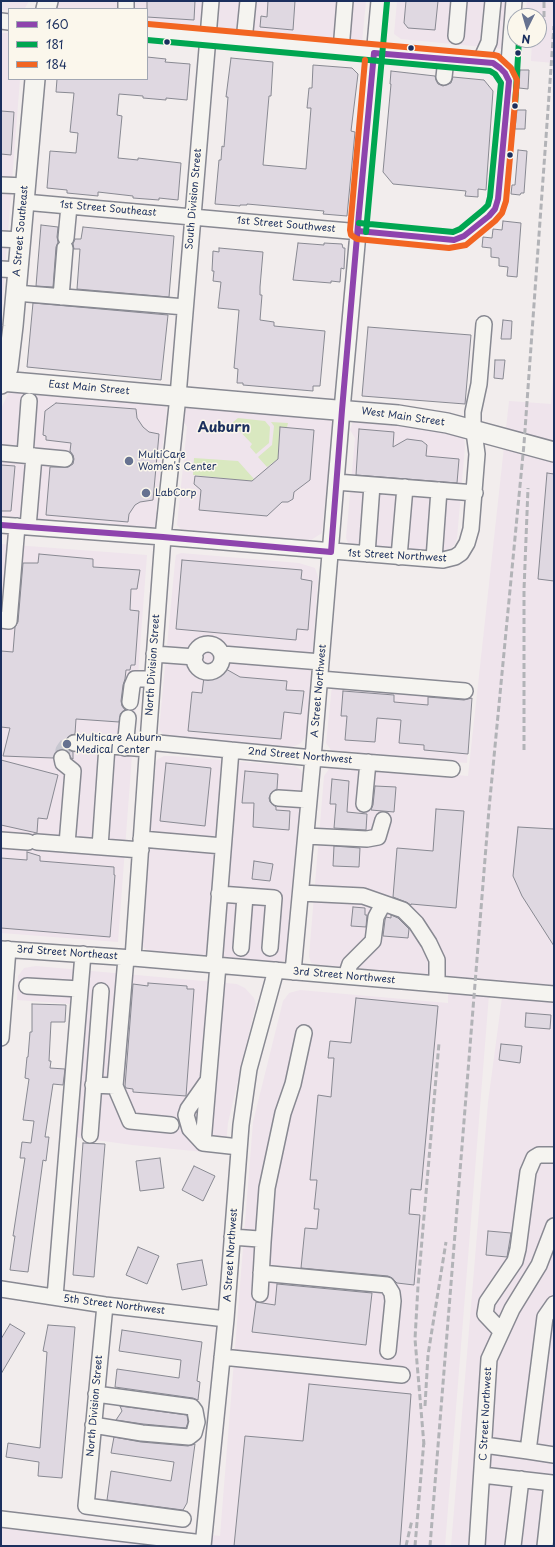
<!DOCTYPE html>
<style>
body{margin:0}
#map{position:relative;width:555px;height:1547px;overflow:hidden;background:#f2eded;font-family:"Playpen Sans",sans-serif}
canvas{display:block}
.frame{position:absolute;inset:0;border:2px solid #1b2f5e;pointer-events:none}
.legend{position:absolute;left:8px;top:8px;width:140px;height:72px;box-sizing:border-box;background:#fbf7ec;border:1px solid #a1a7b3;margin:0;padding:5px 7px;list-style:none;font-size:12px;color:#1b2f5e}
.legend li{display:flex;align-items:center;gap:8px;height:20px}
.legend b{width:20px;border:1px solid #a1a7b3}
.north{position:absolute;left:507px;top:8px;width:40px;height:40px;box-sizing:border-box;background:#fbf7ec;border:1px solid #a1a7b3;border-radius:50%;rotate:185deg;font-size:11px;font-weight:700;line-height:16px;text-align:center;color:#1b2f5e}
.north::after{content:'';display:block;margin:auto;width:14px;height:18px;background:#667290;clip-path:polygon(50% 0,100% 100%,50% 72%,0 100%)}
</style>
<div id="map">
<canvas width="555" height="1547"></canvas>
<div class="frame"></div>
<ul class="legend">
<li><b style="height:5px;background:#8e44ad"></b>160</li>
<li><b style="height:5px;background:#00a651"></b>181</li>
<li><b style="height:5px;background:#f26522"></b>184</li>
</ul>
<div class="north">N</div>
</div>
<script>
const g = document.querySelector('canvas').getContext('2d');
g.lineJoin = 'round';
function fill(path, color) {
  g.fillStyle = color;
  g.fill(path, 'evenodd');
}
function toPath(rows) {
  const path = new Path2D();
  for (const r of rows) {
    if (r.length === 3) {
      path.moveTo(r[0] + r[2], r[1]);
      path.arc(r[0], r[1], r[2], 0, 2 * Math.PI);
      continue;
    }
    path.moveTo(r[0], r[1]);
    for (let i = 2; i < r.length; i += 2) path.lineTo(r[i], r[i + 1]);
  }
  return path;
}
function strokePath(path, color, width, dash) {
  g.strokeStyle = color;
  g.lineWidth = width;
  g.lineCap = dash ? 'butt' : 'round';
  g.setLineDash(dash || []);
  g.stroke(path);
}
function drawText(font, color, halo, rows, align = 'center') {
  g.font = font + ' "Playpen Sans",sans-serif';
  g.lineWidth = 3;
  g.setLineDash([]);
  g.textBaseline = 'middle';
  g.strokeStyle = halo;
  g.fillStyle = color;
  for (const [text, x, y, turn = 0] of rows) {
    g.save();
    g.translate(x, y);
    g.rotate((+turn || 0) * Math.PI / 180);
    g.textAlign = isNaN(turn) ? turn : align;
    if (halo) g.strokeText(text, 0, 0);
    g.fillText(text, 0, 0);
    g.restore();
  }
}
const built = toPath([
 [1,1,29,1,25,8,9,9,9,10,1,10],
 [53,1,366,1,362,42,147,24,147,9,52,9],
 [397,1,507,1,503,49,401,39,394,34],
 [527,1,554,1,554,63,531,61,532,40,539,40,539,16,525,16],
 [1,33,9,33,9,79,20,79,1,322],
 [554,364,554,988,490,982,445,1546,1,1546,1,1513,220,1536,253,1122,283,1001,289,993,300,990,448,1003,448,976,319,965,311,963,309,956,324,776,329,769,336,764,468,776,509,401,551,404],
 [13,389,21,390,24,394,148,404,153,402,162,403,166,405,167,416,165,422,156,511,160,517,158,526,152,530,142,532,137,527,1,516,1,409,8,394],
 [191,406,239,412,311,418,325,416,333,423,322,533,311,540,186,530,181,529,177,525,187,427,183,421,183,414,185,409],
 [353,421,396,421,400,426,421,428,427,426,464,436,465,447,457,538,455,544,451,548,443,551,353,544,348,543,346,538,355,438,350,430],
 [1,544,147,555,118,942,1,933],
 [181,553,299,563,315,568,318,577,307,734,301,743,291,748,164,735,159,730,175,562,176,555],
 [333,676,473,687,470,701,467,763,336,752,331,750,326,743],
 [164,756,172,756,295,766,301,770,304,779,290,954,285,961,281,962,158,952,149,951,144,948,142,943,156,762,158,759],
 [36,966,237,984,245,988,254,998,256,1004,228,1123,225,1154,132,1145,74,1137,84,1005,17,1000,18,976,24,968],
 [503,990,554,994,554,1546,451,1546,488,1102]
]);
const green = toPath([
 [238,418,265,421,270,427,269,443,256,454,250,447,252,444,232,423],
 [271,422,288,423,287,427,280,427,278,459,267,467,258,457,272,445,274,426],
 [194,458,238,461,254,479,251,481,193,475]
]);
const building = toPath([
 [147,1,195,1,194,20,147,17,147,1],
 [268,1,295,1,293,30,260,27,261,16,267,17,268,1],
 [406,1,438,1,435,30,408,28,404,23,406,1],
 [147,57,166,59,165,62,190,64,187,100,166,98,166,100,143,98,143,96,119,94,117,115,122,116,118,158,138,160,138,158,181,163,178,200,159,198,159,200,133,198,133,196,98,192,98,196,67,193,67,190,47,188,50,151,76,153,78,133,70,132,74,93,56,92,57,79,147,79,147,57],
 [231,58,273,62,271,96,269,96,263,165,306,169,311,108,307,108,309,88,312,88,313,65,352,68,358,74,351,131,355,132,347,216,323,214,324,211,247,204,247,205,240,205,240,206,215,204,219,160,221,160,222,146,224,147,228,97,226,97,231,58],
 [520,70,529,70,528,89,519,88,520,70],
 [391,71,435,76,436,80,438,84,443,86,451,83,453,77,484,80,493,91,486,190,478,189,478,197,465,196,466,191,393,184,383,172,391,84,390,84,391,71],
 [517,110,526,110,525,129,515,129,517,110],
 [1,111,14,112,11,155,1,154,1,111],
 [518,150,527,151,524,193,521,193,520,195,511,194,512,185,515,185,518,150],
 [503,221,521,223,517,277,507,276,508,267,499,266,499,258,491,257,491,248,482,247,483,237,492,238,493,229,502,230,503,221],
 [41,225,58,227,57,237,58,242,56,247,53,287,36,286,41,225],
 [83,227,174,236,169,297,77,289,80,249,74,249,73,244,75,239,81,239,83,227],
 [298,243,324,245,324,243,342,244,343,248,345,248,344,269,341,268,340,282,331,281,331,283,293,280,298,243],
 [219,248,263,252,260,287,260,295,262,295,260,320,274,322,274,326,325,331,320,386,313,386,313,391,243,385,243,383,237,383,238,369,234,368,239,310,218,308,221,282,213,281,214,271,212,271,213,251,219,252,219,248],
 [33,303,168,315,161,380,27,367,33,303],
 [503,320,512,321,511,339,501,339,503,320],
 [368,327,471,335,465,404,362,396,368,327],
 [495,360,505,360,503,379,494,378,495,360],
 [56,403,136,409,137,418,143,427,149,432,159,434,153,500,140,502,135,505,129,514,128,522,46,515,50,467,68,467,73,464,74,459,73,455,70,451,71,443,46,440,46,436,43,435,45,411,56,403],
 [280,427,314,430,310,480,294,492,293,499,288,502,282,502,267,516,199,510,201,490,194,484,195,476,252,481,278,459,280,427],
 [359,429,394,432,393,447,407,439,422,441,427,445,426,456,459,459,457,483,356,475,359,429],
 [1,465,15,466,11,511,1,511,1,465],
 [547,473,554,474,554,581,538,579,547,473],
 [39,554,93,559,93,567,140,570,137,589,131,589,130,610,139,611,135,665,131,665,130,670,126,670,125,679,123,685,121,701,122,706,125,710,121,713,119,722,76,719,75,734,71,735,67,738,65,743,69,750,73,752,73,759,71,758,68,752,61,749,56,752,53,758,3,756,10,728,1,727,1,651,13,652,15,627,18,622,23,563,38,563,39,554],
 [182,560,302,570,301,579,312,581,308,630,297,629,296,640,176,629,182,560],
 [226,669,240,677,287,681,286,690,304,691,301,714,284,712,281,739,188,731,192,692,202,693,204,677,215,677,226,669],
 [343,691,394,695,394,702,428,705,428,697,464,700,472,698,468,754,424,750,424,745,399,743,401,720,377,718,375,742,345,740,347,716,341,716,343,691],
 [1,760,58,775,47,819,38,818,37,833,1,825,1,760],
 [166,763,211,768,205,826,160,821,166,763],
 [245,771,278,774,277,789,271,793,269,798,270,802,276,807,276,810,290,811,289,830,253,827,254,803,242,803,245,771],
 [332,779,349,781,347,812,367,814,366,830,334,828,336,804,330,804,332,779],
 [375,786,396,787,394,812,371,810,373,805,375,786],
 [436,809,464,811,456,908,411,904,411,905,406,902,393,897,397,848,433,851,436,809],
 [518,827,554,829,554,946,522,896,513,876,518,827],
 [334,846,360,848,359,867,333,866,334,846],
 [27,852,40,856,40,861,114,867,114,875,115,875,110,937,1,928,1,858,27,860,27,852],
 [254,861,273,864,270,881,252,879,254,861],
 [353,907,365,908,365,915,367,915,366,927,351,926,353,907],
 [391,915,398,918,409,929,408,938,383,936,385,920,386,917,391,918,391,915],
 [148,983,187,986,187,989,194,989,186,1096,133,1092,133,1089,126,1088,125,1086,133,984,148,986,148,983],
 [356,998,438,1006,421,1190,411,1189,409,1214,420,1215,414,1285,397,1283,392,1278,388,1276,301,1268,305,1228,317,1229,319,1209,314,1209,317,1180,310,1180,318,1095,331,1097,334,1058,328,1058,330,1041,351,1043,356,998],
 [32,1004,66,1005,65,1022,51,1022,49,1061,51,1061,50,1068,65,1069,63,1085,53,1084,45,1137,49,1137,46,1161,43,1160,28,1272,10,1270,15,1236,13,1236,25,1158,20,1158,22,1142,31,1143,34,1121,23,1120,29,1079,25,1078,27,1057,28,1057,30,1032,32,1032,32,1004],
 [526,1013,551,1015,550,1029,525,1027,526,1013],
 [501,1044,522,1046,520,1063,499,1060,501,1044],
 [83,1143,105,1144,94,1277,73,1275,83,1143],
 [160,1158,164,1188,140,1191,136,1161,160,1158],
 [194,1166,215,1176,203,1201,182,1190,194,1166],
 [488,1231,511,1233,507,1257,486,1255,488,1231],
 [138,1247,159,1256,147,1284,126,1275,138,1247],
 [202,1260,207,1285,182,1290,177,1264,202,1260],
 [277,1284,372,1293,366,1345,252,1332,256,1302,275,1305,277,1284],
 [10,1324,25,1333,1,1374,1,1339,10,1324],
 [48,1325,75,1327,62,1478,38,1476,39,1462,6,1457,8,1443,40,1448,47,1352,43,1351,48,1325],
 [122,1330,202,1342,197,1381,200,1382,198,1400,193,1398,115,1387,117,1369,179,1378,181,1360,119,1351,122,1330],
 [309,1384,411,1394,400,1546,234,1546,245,1436,303,1441,309,1384],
 [120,1406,187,1415,188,1422,186,1428,143,1424,116,1420,122,1411,120,1406],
 [114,1437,141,1442,188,1446,195,1444,187,1503,183,1510,107,1500,111,1471,171,1481,174,1462,111,1453,114,1437]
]);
const minorTunnel = toPath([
 [62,758,63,750,68,743,74,743]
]);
const minor = toPath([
 [126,9,126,1],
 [1,21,9,22],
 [147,32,493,63,500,68,505,73,509,81],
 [456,36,459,1],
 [244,41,248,1],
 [341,50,345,1],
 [480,62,489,42,493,1],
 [444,77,446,59],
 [1,185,26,186],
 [24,202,450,240,462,238,489,216,495,209,498,199,514,1],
 [66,238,69,206],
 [1,239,21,240],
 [1,269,18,270],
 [16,293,185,307],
 [61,297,65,248],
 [1,453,65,459],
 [25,455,29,401],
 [336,482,475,493],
 [1,525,163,537,443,560,455,557,461,553,467,543,471,529,477,454,473,424,473,412,479,384,484,324],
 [28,527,34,456],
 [367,554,372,485],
 [399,557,405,487],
 [434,559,439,490],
 [1,620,9,621,17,526],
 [208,658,14],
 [154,654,195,657],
 [222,654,321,662],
 [320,679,465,691],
 [130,702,132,686,135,679,152,679],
 [148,742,313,758,452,769],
 [74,743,147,749],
 [125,748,128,718],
 [62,758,63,763,73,771,67,844],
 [278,798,309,800],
 [364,804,368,762],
 [306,836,367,839,378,837,383,820],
 [141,839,223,846],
 [1,840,28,842],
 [37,842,141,850],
 [100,847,107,746],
 [301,893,363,896,403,910,416,923,429,943,437,960,437,984],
 [219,894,274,898,270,948],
 [241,948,245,896],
 [1,949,133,958,554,994],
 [133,958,148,742,163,537,178,396,211,1],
 [214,965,231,750],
 [218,965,203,1143,239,1147],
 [293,972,313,758,342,410,379,1],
 [346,976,350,964,373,941,376,917,383,904],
 [27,986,80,989],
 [1,1038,8,949],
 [93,1085,115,1086,126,958],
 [115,1086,130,1121,171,1125],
 [90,1135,101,991],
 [203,1143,190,1129,186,1115,188,1109,207,1082],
 [232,1237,259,1239,263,1242,260,1294],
 [263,1242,267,1188,283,1113,293,1084,304,1033],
 [261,1273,387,1285,392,1293,393,1301,388,1351],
 [1,1289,105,1305,226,1319],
 [55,1297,83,954],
 [105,1305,86,1506,183,1519],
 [501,1331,485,1314,487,1302,515,1261,518,1249,528,1172,534,1158,539,1155,554,1155],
 [222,1357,402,1375],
 [93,1425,142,1433,189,1437,194,1433,197,1422,195,1411,192,1407,96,1394],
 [484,1445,528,1451,545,1317,554,1304],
 [528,1451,554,1455],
 [482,1475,552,1483,545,1546],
 [1,1519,203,1543],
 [203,1546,226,1319,241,1125,249,1069,276,970],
 [477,1546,489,1359,512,1309,539,1265,554,1226],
 [513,1546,521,1479]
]);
const major = toPath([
 [46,9,48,1],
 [1,381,312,408,398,415,447,423,554,452],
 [1,384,8,368,13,326,35,79]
]);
const rail = toPath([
 [544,26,544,1],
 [524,750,524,590,528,488],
 [425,1406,428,1355,446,1242],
 [424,1445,415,1339,418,1286,439,1043],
 [406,1546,412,1520],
 [415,1546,424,1440],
 [430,1546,489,809,524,444,554,26]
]);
const bus1 = toPath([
 [1,525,163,537,331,552],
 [331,552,342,410,359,213,374,53,493,63,500,68,505,73,509,81,498,199,495,209,489,216,464,236,454,240,358,231]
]);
const bus2 = toPath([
 [147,40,490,71,495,74,501,83,490,197,488,205,483,210,460,229,453,232,359,223],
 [515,106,519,40],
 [366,232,387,2]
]);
const bus3 = toPath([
 [148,24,494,55,498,56,511,68,517,80,506,201,502,213,495,221,466,245,449,248,357,239,351,235,350,230,365,60]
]);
const markers = [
 [167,42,3.5,"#1b2f5e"],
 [411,48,3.5,"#1b2f5e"],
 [518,53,3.5,"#1b2f5e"],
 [515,106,3.5,"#1b2f5e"],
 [510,155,3.5,"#1b2f5e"],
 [129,461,5,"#667290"],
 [146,493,5,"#667290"],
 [67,744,5,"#667290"]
];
const streetNames = [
 ["South Division Street",194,199,-85],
 ["1st Street Southeast",108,209,5],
 ["1st Street Southwest",286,225,5],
 ["A Street Southeast",21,231,-85],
 ["East Main Street",89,388,5],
 ["West Main Street",403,417,8],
 ["1st Street Northwest",397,556,3],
 ["North Division Street",153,665,-86],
 ["A Street Northwest",319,691,-85],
 ["2nd Street Northwest",300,756,5],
 ["3rd Street Northeast",67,953,4],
 ["3rd Street Northwest",344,976,5],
 ["A Street Northwest",231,1255,-86],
 ["5th Street Northwest",114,1305,7],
 ["North Division Street",95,1406,-85],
 ["C Street Northwest",486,1414,-87]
];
const poiNames = [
 ["MultiCare",138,455],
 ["Women's Center",138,467],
 ["LabCorp",155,493],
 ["Multicare Auburn",76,738],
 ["Medical Center",76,750]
];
const districtNames = [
 ["Auburn",224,428]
];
fill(built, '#efe4ec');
fill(green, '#d9e8c0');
fill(building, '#dfd8e1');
strokePath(building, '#888992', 1);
strokePath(minorTunnel, '#c7c7d0', 15, [15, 8]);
strokePath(minor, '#888992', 18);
strokePath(major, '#888992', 22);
strokePath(minor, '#f5f4f0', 15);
strokePath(major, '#f5f4f0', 19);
strokePath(rail, '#b2b3b7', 3, [6, 3]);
strokePath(bus1, '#8e44ad', 6);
strokePath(bus2, '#00a651', 6);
strokePath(bus3, '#f26522', 6);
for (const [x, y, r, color] of markers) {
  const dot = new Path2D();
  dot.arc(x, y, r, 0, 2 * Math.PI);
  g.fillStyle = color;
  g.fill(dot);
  strokePath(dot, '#fbf7ec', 1.5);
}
drawText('10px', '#1b2f5e', '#fbf7ec', streetNames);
drawText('10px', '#1b2f5e', '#fbf7ec', poiNames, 'left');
drawText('bold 14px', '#1b2f5e', '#fbf7ec', districtNames);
</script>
